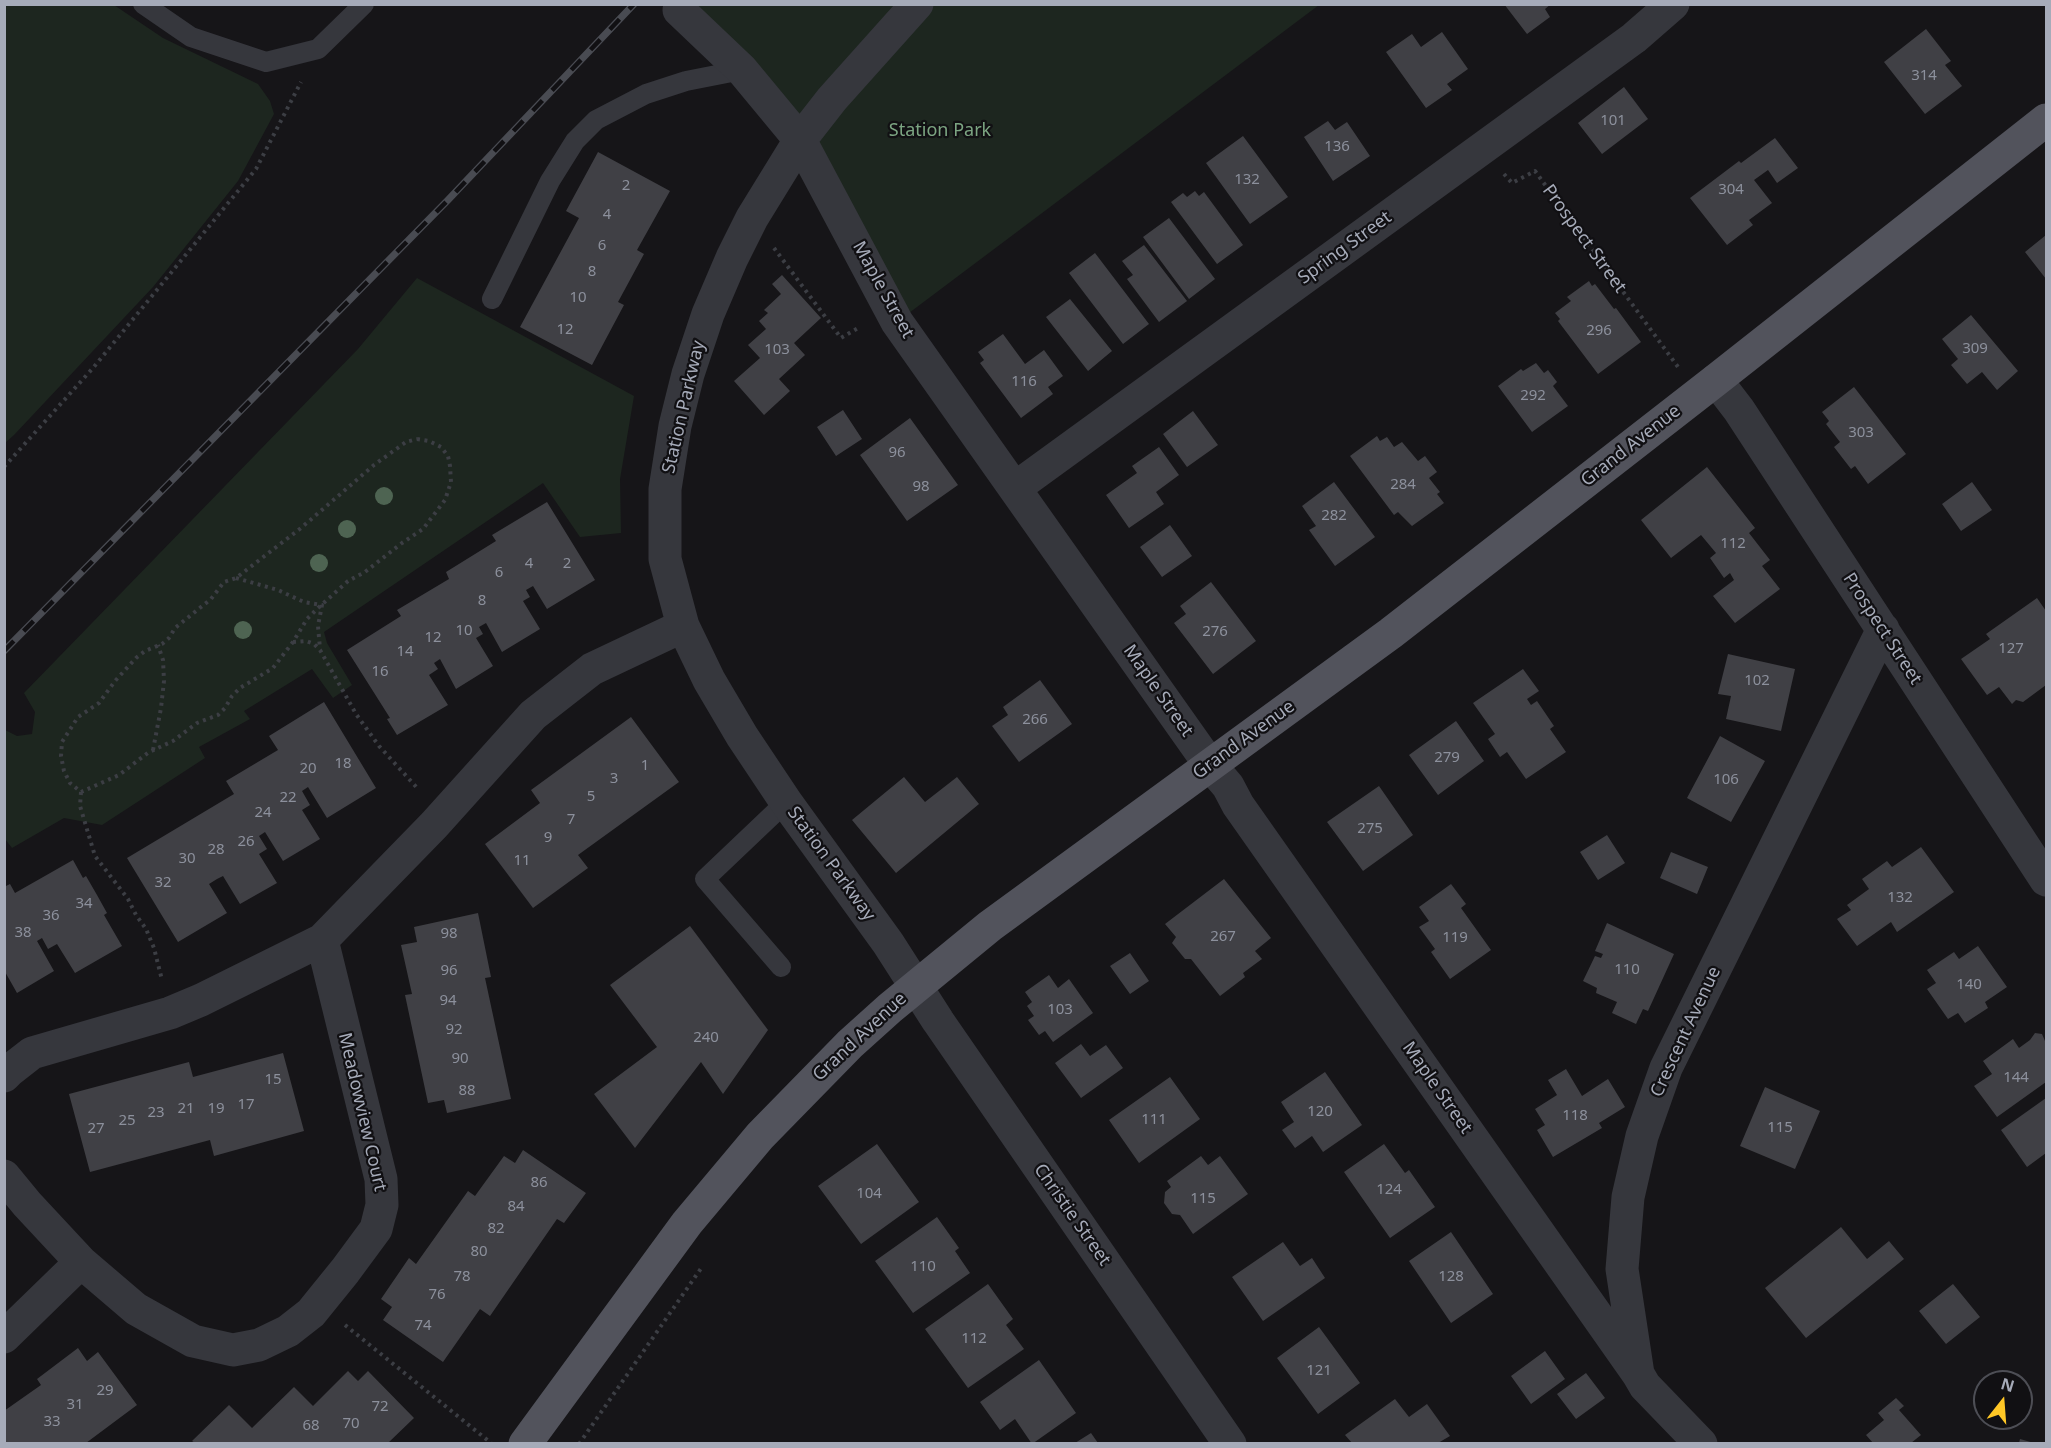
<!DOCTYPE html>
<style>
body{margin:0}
#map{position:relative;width:2051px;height:1448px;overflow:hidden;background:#161518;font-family:"Noto Sans",sans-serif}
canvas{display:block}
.frame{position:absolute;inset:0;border:6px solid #a6abb9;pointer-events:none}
.north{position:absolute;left:1973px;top:1370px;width:60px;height:60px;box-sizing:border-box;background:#111013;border:2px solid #4d4e55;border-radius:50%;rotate:17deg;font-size:16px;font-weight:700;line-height:24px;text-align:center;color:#a6abb9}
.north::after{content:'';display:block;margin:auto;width:21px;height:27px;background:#ffc726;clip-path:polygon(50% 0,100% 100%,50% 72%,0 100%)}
</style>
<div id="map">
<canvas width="2051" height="1448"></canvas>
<div class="frame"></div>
<div class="north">N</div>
</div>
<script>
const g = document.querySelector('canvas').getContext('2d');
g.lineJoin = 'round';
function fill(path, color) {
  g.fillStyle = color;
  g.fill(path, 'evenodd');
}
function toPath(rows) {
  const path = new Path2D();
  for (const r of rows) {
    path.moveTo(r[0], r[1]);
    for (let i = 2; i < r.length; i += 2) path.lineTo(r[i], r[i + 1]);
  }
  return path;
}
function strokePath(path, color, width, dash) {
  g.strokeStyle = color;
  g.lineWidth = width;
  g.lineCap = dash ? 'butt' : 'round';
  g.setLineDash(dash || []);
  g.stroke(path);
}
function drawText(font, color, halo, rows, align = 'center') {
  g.font = font + ' "Noto Sans",sans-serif';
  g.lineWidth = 4.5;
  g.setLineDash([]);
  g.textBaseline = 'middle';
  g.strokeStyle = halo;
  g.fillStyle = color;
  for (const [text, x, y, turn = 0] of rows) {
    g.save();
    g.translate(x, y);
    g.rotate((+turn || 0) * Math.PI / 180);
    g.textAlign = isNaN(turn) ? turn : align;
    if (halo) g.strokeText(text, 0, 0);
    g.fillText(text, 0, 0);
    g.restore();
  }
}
const green = toPath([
 [5,4,114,5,163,38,258,84,270,101,274,114,238,181,153,287,14,435,5,443],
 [685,4,1319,5,897,322,800,140],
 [417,278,634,396,620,479,621,533,580,537,543,483,324,632,327,643,352,685,333,698,312,669,244,711,250,719,199,747,205,758,102,825,64,818,12,848,5,839,5,730,17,736,32,734,35,712,24,693,358,349]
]);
const building = toPath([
 [1504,4,1551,4,1545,9,1550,17,1527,34],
 [1926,29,1951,61,1945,65,1962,86,1925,114,1884,62],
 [1442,32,1468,69,1447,84,1452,90,1426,108,1386,52,1412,34,1421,47],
 [1624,87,1648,119,1602,154,1578,123],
 [1328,121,1335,130,1347,122,1370,156,1333,181,1304,137],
 [1243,136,1288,197,1250,224,1206,163],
 [1775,138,1798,168,1777,183,1768,170,1754,180,1772,203,1749,220,1753,225,1727,245,1690,198,1739,161,1741,163],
 [598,152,670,191,637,250,644,254,618,302,624,305,592,365,520,327,579,218,566,211],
 [1195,191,1199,196,1204,192,1243,245,1217,264,1171,202,1183,193,1187,197],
 [1169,218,1215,279,1189,299,1143,237],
 [2046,235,2046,279,2025,252],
 [1144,245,1187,301,1159,322,1127,279,1133,275,1122,261],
 [1095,253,1149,324,1123,344,1069,273],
 [782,275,821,318,794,343,805,355,779,379,790,391,764,415,734,381,760,358,748,345,766,329,759,321,768,313,764,310,781,294,772,284],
 [1589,281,1592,286,1595,284,1614,309,1616,308,1641,342,1598,374,1558,321,1560,319,1555,313,1571,301,1567,297],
 [1070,299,1112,351,1088,371,1046,317],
 [1971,315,2018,371,1997,390,1982,372,1967,384,1951,365,1958,359,1942,339],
 [1003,334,1025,364,1044,350,1063,376,1048,387,1053,394,1021,418,980,363,984,360,978,352],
 [1536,363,1544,373,1548,370,1557,382,1553,386,1568,406,1532,432,1498,386,1521,369,1523,371],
 [1854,387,1906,454,1868,484,1855,466,1851,469,1834,447,1840,442,1826,424,1829,421,1822,412],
 [843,410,862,439,836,456,817,427],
 [1193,411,1218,445,1187,467,1163,434],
 [910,418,958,485,907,521,860,455],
 [1377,436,1380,441,1387,437,1394,447,1402,442,1418,461,1425,456,1437,472,1429,478,1440,492,1437,494,1444,503,1412,526,1398,512,1394,515,1350,456],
 [1159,447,1179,475,1156,492,1164,504,1129,528,1106,495,1137,473,1132,466],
 [1707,467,1755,528,1749,533,1770,560,1762,566,1780,589,1735,623,1713,596,1734,580,1730,573,1724,578,1710,558,1716,553,1701,535,1671,558,1641,520],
 [1334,482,1375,537,1335,566,1309,530,1316,526,1302,506],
 [1972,482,1992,510,1961,531,1942,504],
 [547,502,595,580,547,609,533,586,526,590,530,597,523,601,540,629,502,652,486,623,479,627,483,634,476,638,493,666,456,689,440,659,434,663,438,669,429,675,448,705,397,735,387,719,390,718,347,650,401,616,397,610,449,579,446,572,496,541,492,535],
 [1170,525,1192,556,1162,577,1140,547],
 [1211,582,1256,641,1213,674,1174,623,1186,614,1180,606],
 [2037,598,2046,611,2046,685,2023,702,2016,700,2012,704,1999,687,1987,695,1961,659,1990,639,1986,634],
 [1728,654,1795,669,1781,731,1726,719,1731,696,1718,694],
 [1523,669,1539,691,1527,699,1531,705,1537,701,1554,726,1550,729,1566,752,1526,779,1507,752,1500,757,1488,739,1495,734,1473,703],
 [1040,680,1072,724,1019,762,992,726,1008,715,1003,707],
 [324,702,376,788,327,818,308,787,302,791,310,805,302,810,320,839,283,861,265,832,259,836,267,849,259,854,277,883,240,904,223,876,217,879,209,884,227,913,178,942,127,858,234,794,226,781,278,750,269,736],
 [631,717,679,782,578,855,588,868,533,908,485,844,540,803,531,790],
 [1456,721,1484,761,1438,795,1409,755],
 [1720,736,1765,761,1731,822,1687,798],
 [904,777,925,802,957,777,979,804,896,873,852,820],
 [1379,786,1413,835,1363,871,1327,822],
 [1607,835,1625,863,1598,880,1580,852],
 [1921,847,1954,892,1897,932,1891,922,1857,946,1837,919,1851,910,1847,905,1869,889,1862,879,1887,861,1892,867],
 [1671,852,1708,867,1697,894,1660,878],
 [73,860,83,878,86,876,97,895,107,913,104,915,122,946,75,973,57,944,48,949,42,938,37,941,54,971,17,993,4,970,4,887,10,884,15,893],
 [1224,879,1271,938,1255,951,1262,959,1243,973,1245,977,1220,996,1191,959,1185,959,1172,943,1176,937,1165,924],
 [1451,884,1466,904,1461,908,1491,950,1450,979,1431,952,1435,949,1419,927,1429,921,1419,907],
 [478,913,491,977,485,978,511,1099,447,1113,444,1100,428,1103,405,995,412,994,401,945,417,942,414,927],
 [1607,923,1674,954,1648,1011,1643,1009,1636,1024,1612,1013,1617,1002,1596,993,1597,988,1583,981,1595,956,1601,958,1603,954,1595,951],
 [690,926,768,1030,723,1094,701,1062,635,1148,594,1094,657,1047,610,985],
 [1978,946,2007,987,1985,1002,1988,1008,1965,1023,1958,1013,1948,1019,1927,989,1936,983,1927,970,1954,952,1959,959],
 [1130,953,1149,981,1130,994,1110,966],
 [1049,975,1058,988,1069,979,1093,1013,1053,1042,1045,1031,1039,1035,1028,1020,1034,1016,1027,1006,1032,1002,1025,992],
 [2035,1033,2042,1034,2045,1041,2046,1040,2046,1082,1997,1117,1974,1086,1992,1074,1983,1061,2013,1039,2019,1048,2030,1040],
 [1081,1044,1090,1056,1106,1045,1123,1068,1081,1098,1055,1063],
 [283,1053,304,1131,214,1156,210,1140,90,1172,69,1094,189,1062,193,1077],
 [1566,1069,1582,1096,1608,1079,1625,1107,1599,1123,1602,1128,1553,1157,1537,1130,1545,1125,1535,1109,1557,1095,1548,1080],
 [1325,1072,1362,1125,1323,1152,1312,1136,1295,1148,1282,1130,1294,1122,1281,1102],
 [1170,1077,1200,1119,1139,1163,1109,1120],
 [1765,1087,1820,1111,1795,1169,1740,1146],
 [2046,1098,2046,1153,2027,1167,2001,1130],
 [877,1144,919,1202,861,1244,818,1186],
 [1384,1144,1405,1173,1409,1170,1435,1207,1390,1238,1344,1172],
 [523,1150,586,1193,564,1223,557,1219,490,1316,480,1309,443,1362,383,1320,392,1307,381,1299,409,1258,416,1264,468,1191,475,1196,504,1156,515,1163],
 [1201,1156,1208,1165,1220,1156,1248,1194,1193,1234,1180,1215,1172,1214,1164,1203,1165,1192,1171,1187,1167,1181],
 [937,1217,959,1248,955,1251,970,1273,913,1313,875,1261],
 [1841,1227,1867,1259,1889,1241,1904,1259,1806,1338,1765,1288],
 [1451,1232,1493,1294,1451,1323,1409,1261],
 [1283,1242,1300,1266,1312,1258,1325,1278,1263,1321,1232,1277],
 [988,1284,1013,1319,1006,1325,1024,1349,968,1388,925,1329],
 [1953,1284,1980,1317,1946,1344,1919,1311],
 [1319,1327,1360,1383,1318,1414,1277,1358],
 [78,1348,87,1361,98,1352,137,1405,86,1443,4,1443,4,1411,41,1385,37,1379],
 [1545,1351,1565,1379,1531,1404,1511,1376],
 [1039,1360,1076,1413,1032,1444,1015,1419,1000,1430,980,1402],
 [348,1371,358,1381,368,1371,414,1418,388,1443,195,1443,192,1441,229,1405,252,1428,294,1387,313,1406],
 [1586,1373,1605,1398,1576,1419,1557,1394],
 [1896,1398,1904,1406,1899,1410,1921,1435,1911,1443,1873,1443,1866,1435,1884,1420,1878,1413],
 [1395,1399,1409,1417,1427,1404,1450,1436,1438,1443,1352,1443,1345,1435],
 [1091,1433,1098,1443,1075,1443],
 [2020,1439,2034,1443,2019,1443]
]);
const path = toPath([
 [1504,174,1512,183,1535,171,1678,367],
 [774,248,841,338,860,327],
 [417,439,429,441,441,447,448,456,450,466,451,482,445,500,423,529,402,543,365,572,348,581,317,609,307,619,293,642,273,668,240,688,232,696,225,708,218,715,197,723,173,741,149,752,119,775,81,792,70,783,64,771,61,756,62,742,78,717,99,703,115,681,136,658,145,651,162,644,169,638,175,628,211,599,224,582,236,578,301,528,374,465,406,442,417,439],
 [4,467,93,368,256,169,301,82],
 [236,578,278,590,304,602,322,605,318,626,320,649],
 [293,642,306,641,314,644,320,650,356,714,379,746,419,790],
 [153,750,161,708,164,681,163,660,158,645],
 [81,792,80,806,95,856,128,899,136,915,146,929,154,948,162,980],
 [345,1325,491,1443],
 [579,1444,702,1267]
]);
const service = toPath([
 [143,4,191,37,266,62,318,49,364,4],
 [492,299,550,181,575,141,596,120,646,94,686,81,742,70],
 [781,967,705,879,786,802]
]);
const minor = toPath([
 [917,4,832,99,800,140,752,218,732,258,708,314,688,374,675,426,665,489,665,559,683,626,709,680,742,736,786,802,888,943,938,1021,1230,1444],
 [679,10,742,70,800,140,897,322,1210,765,1228,786,1238,805,1638,1374],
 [1716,380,1739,410,2046,880],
 [1015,488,1634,38,1673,4],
 [4,1076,9,1071,32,1053,170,1013,201,1000,322,940,434,825,533,715,592,669,683,626],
 [4,1176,27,1204,81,1262,136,1309,193,1341,233,1350,259,1345,288,1331,311,1313,345,1271,376,1229,382,1205,381,1179,322,940],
 [4,1337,81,1262],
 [1701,1444,1645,1386,1638,1374,1622,1269,1628,1197,1642,1136,1666,1068,1883,629]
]);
const primary = toPath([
 [525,1444,687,1223,760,1136,850,1044,890,1008,990,926,1391,633,1716,380,2046,120]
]);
const rail = toPath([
 [4,651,448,200,634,4]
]);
const trees = [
 [384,496],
 [347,529],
 [319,563],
 [243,630]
];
const numberNames = [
 ["314",1924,76],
 ["101",1613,121],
 ["136",1337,147],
 ["132",1247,180],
 ["2",626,186],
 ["304",1731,190],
 ["4",607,215],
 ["6",602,246],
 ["8",592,272],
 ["10",578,298],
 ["12",565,330],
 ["296",1599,331],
 ["309",1975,349],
 ["103",777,350],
 ["116",1024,382],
 ["292",1533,396],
 ["303",1861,433],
 ["96",897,453],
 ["284",1403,485],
 ["98",921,487],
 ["282",1334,516],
 ["112",1733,544],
 ["4",529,564],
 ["2",567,564],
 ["6",499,573],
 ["8",482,601],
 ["10",464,631],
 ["276",1215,632],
 ["12",433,638],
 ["127",2011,649],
 ["14",405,652],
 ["16",380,672],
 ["102",1757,681],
 ["266",1035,720],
 ["279",1447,758],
 ["18",343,764],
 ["1",645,766],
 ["20",308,769],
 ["3",614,779],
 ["106",1726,780],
 ["5",591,797],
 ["22",288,798],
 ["24",263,813],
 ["7",571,820],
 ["275",1370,829],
 ["9",548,838],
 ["26",246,842],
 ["28",216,850],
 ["30",187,859],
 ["11",522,861],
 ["32",163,883],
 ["132",1900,898],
 ["34",84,904],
 ["36",51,916],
 ["38",23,933],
 ["98",449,934],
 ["267",1223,937],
 ["119",1455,938],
 ["110",1627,970],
 ["96",449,971],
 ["140",1969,985],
 ["94",448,1001],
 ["103",1060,1010],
 ["92",454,1030],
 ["240",706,1038],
 ["90",460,1059],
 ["144",2016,1078],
 ["15",273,1080],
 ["88",467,1091],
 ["17",246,1105],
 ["21",186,1109],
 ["19",216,1109],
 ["120",1320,1112],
 ["23",156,1113],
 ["118",1575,1116],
 ["111",1154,1120],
 ["25",127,1121],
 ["115",1780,1128],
 ["27",96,1129],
 ["86",539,1183],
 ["124",1389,1190],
 ["104",869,1194],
 ["115",1203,1199],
 ["84",516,1207],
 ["82",496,1229],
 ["80",479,1252],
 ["110",923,1267],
 ["78",462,1277],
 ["128",1451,1277],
 ["76",437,1295],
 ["74",423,1326],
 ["112",974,1339],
 ["121",1319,1371],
 ["29",105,1391],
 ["31",75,1405],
 ["72",380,1407],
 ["33",52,1422],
 ["70",351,1424],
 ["68",311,1426]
];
const parkNames = [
 ["Station Park",940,131]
];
const streetNames = [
 ["Prospect Street",1584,239,54],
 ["Spring Street",1345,248,-36],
 ["Maple Street",883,290,61],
 ["Station Parkway",684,407,-77],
 ["Grand Avenue",1631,446,-38],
 ["Prospect Street",1882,629,57],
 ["Maple Street",1158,691,55],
 ["Grand Avenue",1244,740,-36],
 ["Station Parkway",831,864,54],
 ["Crescent Avenue",1686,1032,-65],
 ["Grand Avenue",860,1037,-43],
 ["Maple Street",1437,1088,55],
 ["Meadowview Court",362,1112,77],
 ["Christie Street",1072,1215,55]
];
fill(green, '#1d261f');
fill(building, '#404045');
strokePath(path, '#3c3e44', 4, [3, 4.5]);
strokePath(service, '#36373d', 20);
strokePath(minor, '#36373d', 33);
strokePath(primary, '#52535c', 33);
strokePath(rail, '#494b52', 7);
strokePath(rail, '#111013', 4.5, [14]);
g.fillStyle = '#4e6452';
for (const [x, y] of trees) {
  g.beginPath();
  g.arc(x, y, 9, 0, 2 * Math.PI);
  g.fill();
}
drawText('15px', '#8c909c', null, numberNames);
drawText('18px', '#7ca582', '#111013', parkNames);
drawText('18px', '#a6abb9', '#111013', streetNames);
</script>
